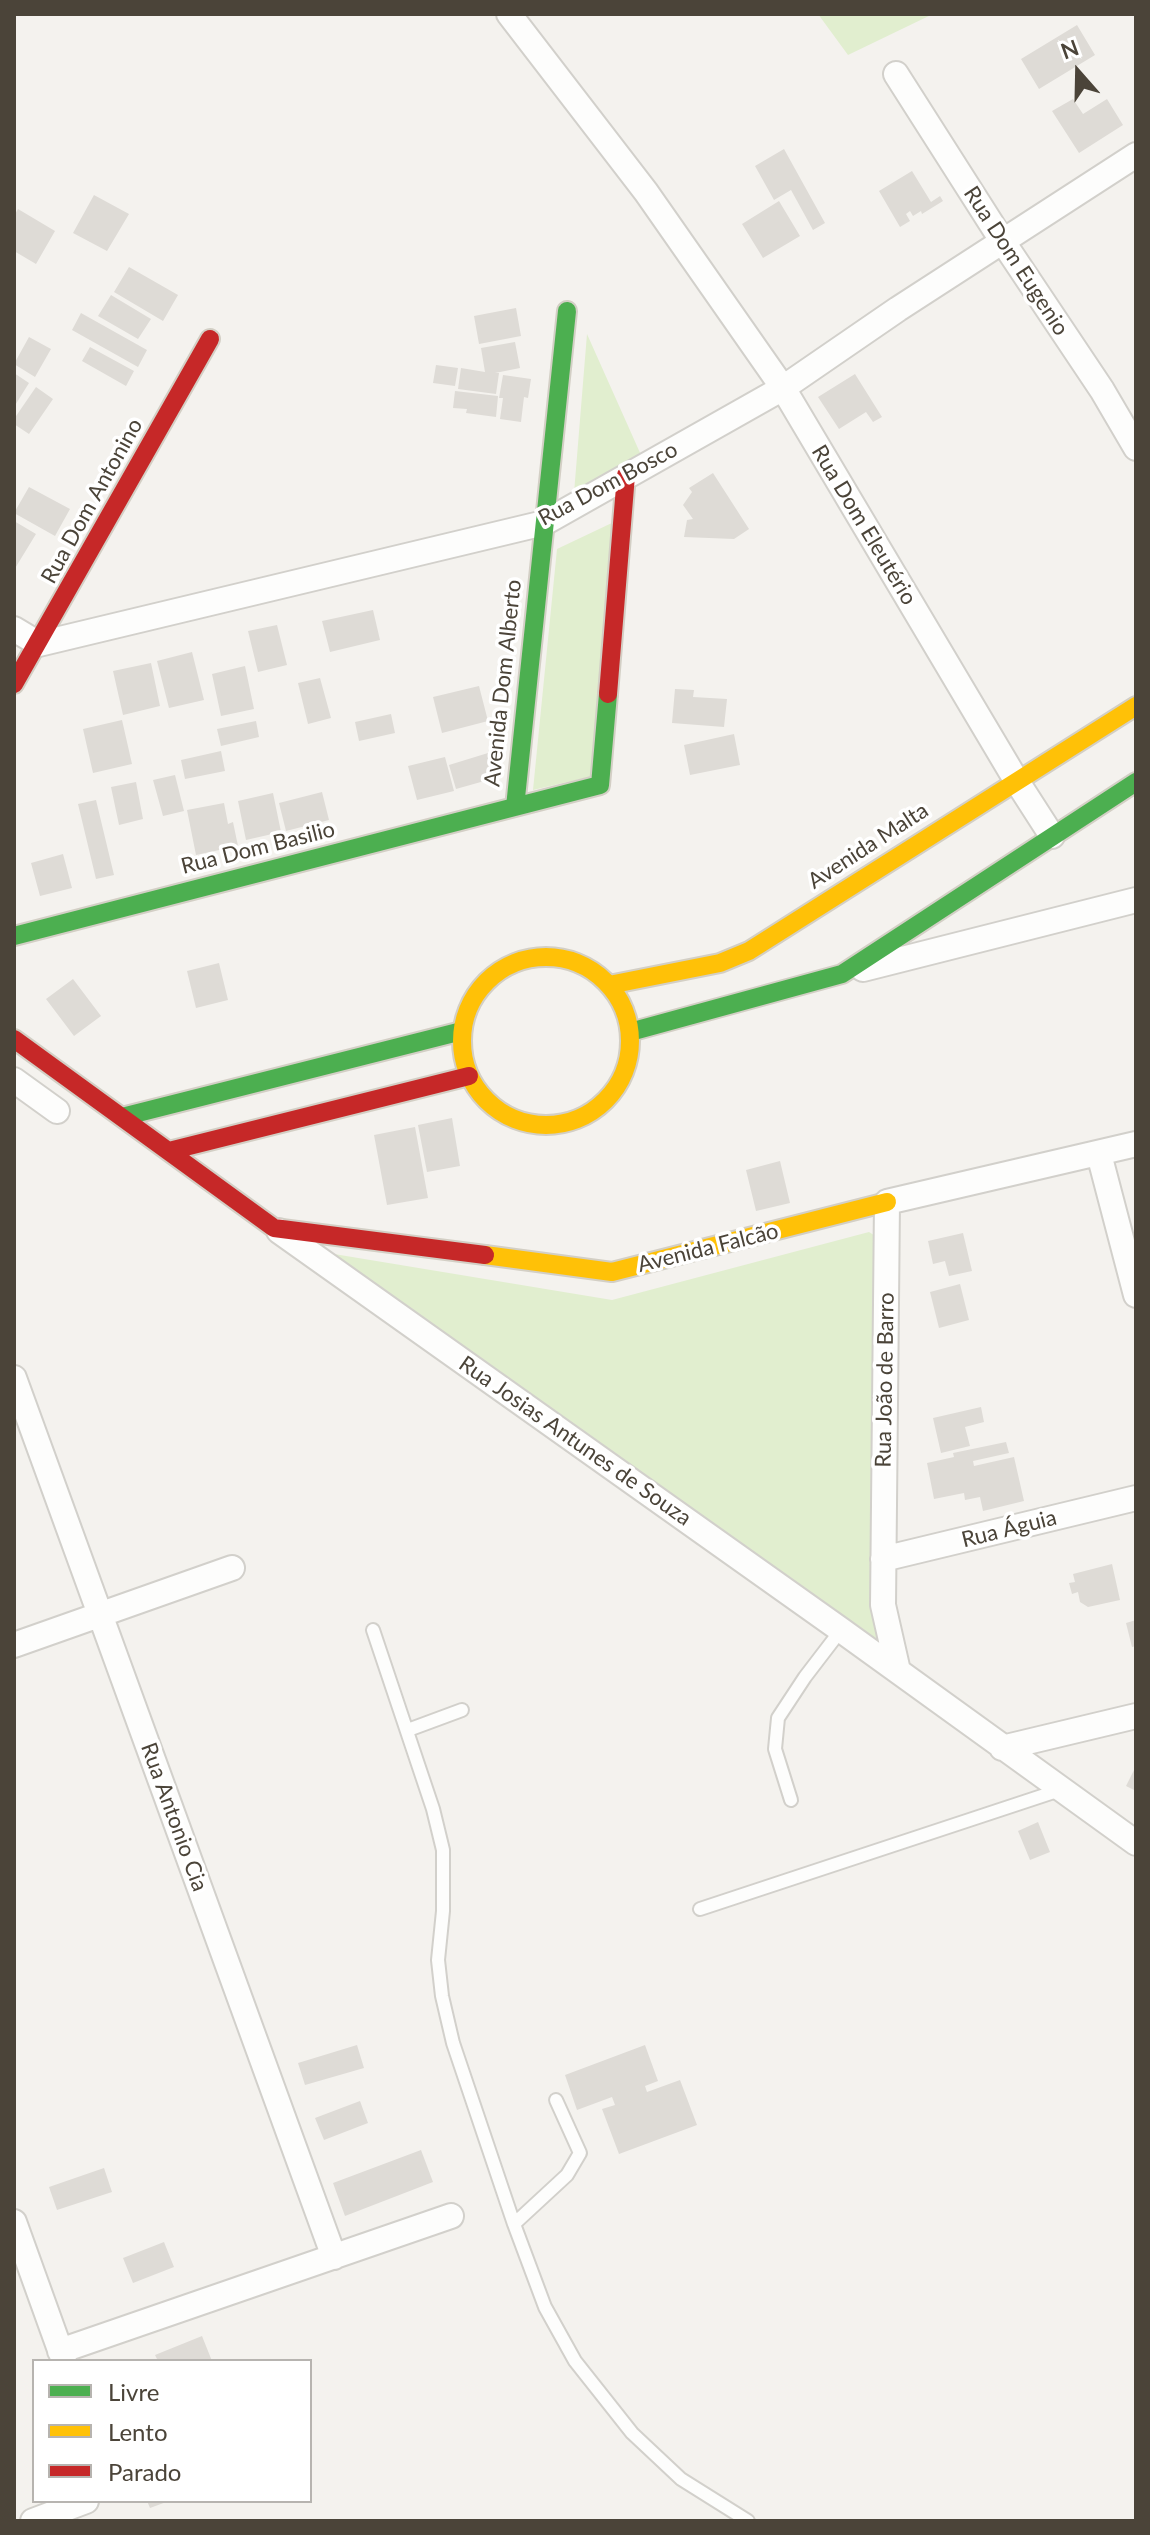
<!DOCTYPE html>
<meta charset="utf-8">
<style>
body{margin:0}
#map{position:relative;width:1150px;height:2535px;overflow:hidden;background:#f4f2ee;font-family:Lato,sans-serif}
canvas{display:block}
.frame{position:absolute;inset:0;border:16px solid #4b4439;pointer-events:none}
.legend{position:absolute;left:32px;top:2359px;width:280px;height:144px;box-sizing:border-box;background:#fff;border:2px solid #b7b4b0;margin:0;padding:10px 14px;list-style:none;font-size:24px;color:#4b4439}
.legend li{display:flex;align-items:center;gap:16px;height:40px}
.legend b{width:40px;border:2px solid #b7b4b0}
.north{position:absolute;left:1038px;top:32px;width:80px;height:80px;-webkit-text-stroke:6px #fff;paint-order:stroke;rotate:340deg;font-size:22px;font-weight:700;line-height:32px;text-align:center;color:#4b4439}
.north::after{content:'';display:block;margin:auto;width:28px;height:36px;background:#4b4439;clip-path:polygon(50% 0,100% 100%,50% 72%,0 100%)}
</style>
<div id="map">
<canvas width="1150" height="2535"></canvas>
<div class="frame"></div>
<ul class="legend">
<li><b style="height:10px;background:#4caf50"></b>Livre</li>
<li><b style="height:10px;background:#ffc107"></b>Lento</li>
<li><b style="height:10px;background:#c62828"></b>Parado</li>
</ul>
<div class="north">N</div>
</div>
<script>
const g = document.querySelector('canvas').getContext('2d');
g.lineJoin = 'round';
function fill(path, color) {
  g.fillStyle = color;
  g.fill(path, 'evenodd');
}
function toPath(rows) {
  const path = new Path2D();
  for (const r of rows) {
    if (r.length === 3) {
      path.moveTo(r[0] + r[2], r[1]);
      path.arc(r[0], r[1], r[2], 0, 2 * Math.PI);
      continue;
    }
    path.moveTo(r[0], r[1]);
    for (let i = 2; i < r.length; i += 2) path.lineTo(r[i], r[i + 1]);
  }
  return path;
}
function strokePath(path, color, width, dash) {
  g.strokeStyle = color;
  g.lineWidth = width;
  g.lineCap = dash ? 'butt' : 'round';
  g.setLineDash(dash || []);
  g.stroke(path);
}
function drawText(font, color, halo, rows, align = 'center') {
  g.font = font + ' Lato,sans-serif';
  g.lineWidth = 7;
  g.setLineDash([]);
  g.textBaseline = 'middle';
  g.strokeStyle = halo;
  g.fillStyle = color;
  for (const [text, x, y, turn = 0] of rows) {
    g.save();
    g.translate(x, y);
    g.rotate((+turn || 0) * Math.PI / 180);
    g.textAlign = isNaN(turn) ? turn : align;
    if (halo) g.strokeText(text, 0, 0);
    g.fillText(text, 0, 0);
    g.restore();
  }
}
const green = toPath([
 [818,14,933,14,848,55],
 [587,334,641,455,574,493],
 [616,521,593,776,533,790,557,549],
 [869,1232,877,1237,879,1248,872,1612,880,1648,328,1253,612,1300]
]);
const building = toPath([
 [1077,25,1095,55,1039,89,1021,59],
 [1073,99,1083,114,1107,99,1123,125,1079,153,1052,111],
 [784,149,825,223,813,230,791,190,774,200,755,166],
 [912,171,931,202,940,196,943,201,922,214,921,211,913,216,910,211,906,214,910,221,900,227,879,191],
 [94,195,129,214,107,251,73,233],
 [779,201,800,236,763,258,742,224],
 [18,209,55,231,36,264,14,251,14,216],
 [129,267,178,295,163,321,114,292],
 [111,295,151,319,138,339,98,316],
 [516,308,521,336,479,344,474,316],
 [81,313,147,350,138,367,72,330],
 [29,337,51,349,35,377,14,364],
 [515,342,520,368,495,373,499,373,496,394,458,389,461,368,485,372,481,348],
 [90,347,134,371,126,386,82,361],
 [436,365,458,368,455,386,433,383],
 [14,373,29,383,14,407],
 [855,374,882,417,873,422,866,412,839,429,818,397],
 [503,375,531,379,528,398,524,397,521,422,500,419,503,398,499,398],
 [36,387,53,399,29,434,14,424,14,419],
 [455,391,498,396,496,417,466,413,467,409,453,408],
 [713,473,749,529,734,539,684,537,687,520,693,519,683,505,692,492,689,488],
 [29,487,70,509,55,536,14,513],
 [14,521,36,534,14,570],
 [373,610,380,640,330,652,322,621],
 [277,625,287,665,258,672,248,631],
 [192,652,204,700,169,708,157,661],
 [151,663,160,706,123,715,113,671],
 [245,666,254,709,221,716,212,674],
 [320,678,331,718,308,724,298,683],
 [479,686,488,721,442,733,433,697],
 [675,689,694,690,693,697,727,699,724,727,672,723],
 [391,714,395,733,359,741,355,722],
 [122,720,132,764,93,773,83,729],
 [256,721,259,737,221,746,217,729],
 [734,734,740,765,690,775,684,745],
 [221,751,225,771,185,779,181,760],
 [488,753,495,778,456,789,449,765],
 [445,757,454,791,417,800,408,766],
 [175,775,184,811,163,816,153,780],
 [136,782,143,819,119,825,111,787],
 [322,792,329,820,286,831,279,803],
 [273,793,281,832,246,840,238,801],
 [96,800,114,875,96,879,78,804],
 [224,803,228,824,233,822,238,846,196,855,187,810],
 [63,854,72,888,40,896,31,863],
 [219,963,228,1000,196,1008,187,971],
 [73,979,101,1016,74,1036,46,999],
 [452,1118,460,1166,427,1172,418,1125],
 [415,1127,428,1198,387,1205,374,1135],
 [780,1161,790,1203,756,1211,746,1170],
 [963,1233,972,1271,949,1276,945,1261,933,1264,928,1241],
 [960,1284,969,1320,939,1328,930,1292],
 [981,1407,984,1422,965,1427,970,1446,941,1453,933,1418],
 [1006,1442,1009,1453,973,1461,974,1466,1014,1457,1024,1501,983,1511,980,1497,965,1500,964,1493,934,1499,927,1463,954,1457,953,1453],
 [1112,1564,1120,1600,1088,1607,1080,1602,1078,1592,1072,1594,1069,1583,1075,1582,1073,1574],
 [1136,1620,1136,1646,1132,1647,1126,1623],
 [1136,1766,1136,1791,1126,1786],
 [1038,1822,1050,1852,1030,1860,1018,1831],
 [357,2045,364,2068,305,2085,298,2063],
 [645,2045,658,2081,645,2086,647,2092,680,2080,697,2125,619,2154,602,2109,615,2105,612,2097,577,2110,565,2075],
 [360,2101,368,2123,324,2140,315,2118],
 [421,2150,433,2182,345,2216,333,2183],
 [104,2168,112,2192,57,2210,49,2187],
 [164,2242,174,2267,133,2283,123,2258],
 [202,2336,212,2361,158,2361,155,2355],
 [147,2501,169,2501,150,2508]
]);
const lane = toPath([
 [373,1630,433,1809,443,1850,443,1911,438,1960,442,1996,453,2043,514,2224],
 [408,1730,462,1710],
 [791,1800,775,1749,778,1718,805,1677,841,1630],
 [700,1909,1060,1790],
 [556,2100,580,2153,567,2175,514,2224,545,2307,575,2361,632,2433,681,2479,748,2521]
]);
const street = toPath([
 [509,14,646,192,783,388,1016,780,1052,836],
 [896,74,1003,242,1102,390,1136,448],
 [14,629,39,644,544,523,783,388,898,309,1136,155],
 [863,969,1136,900],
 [14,1080,57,1111],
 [1099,1154,1136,1295],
 [279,1231,841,1630,1136,1843],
 [14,1378,334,2257],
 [883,1559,1136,1498],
 [14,1645,232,1568],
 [898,1671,883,1605,887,1202,1136,1144],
 [1002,1748,1136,1716],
 [14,2222,64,2361],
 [60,2351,451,2216],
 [33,2521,86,2501]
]);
const fast = toPath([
 [515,807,567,311],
 [14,936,600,785,608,694],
 [630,1032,842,974,1136,782],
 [122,1117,462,1031]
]);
const slow = toPath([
 [546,1041,84],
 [609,985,720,963,749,951,1136,706],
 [485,1255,612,1272,887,1202]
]);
const jam = toPath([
 [14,684,210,339],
 [608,694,626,475],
 [14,1039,274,1228,485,1255],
 [169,1151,469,1076]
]);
const streetNames = [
 ["Rua Dom Eugenio",1016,261,57],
 ["Rua Dom Bosco",608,484,-28],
 ["Rua Dom Antonino",92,501,-61],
 ["Rua Dom Eleutério",864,525,59],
 ["Avenida Dom Alberto",503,683,-84],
 ["Avenida Malta",868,846,-33],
 ["Rua Dom Basilio",258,848,-14],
 ["Avenida Falcão",708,1248,-14],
 ["Rua João de Barro",885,1380,-89],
 ["Rua Josias Antunes de Souza",575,1441,35],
 ["Rua Águia",1009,1529,-14],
 ["Rua Antonio Cia",174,1817,70]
];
fill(green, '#e1eecf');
fill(building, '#dedbd6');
strokePath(lane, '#d2d0cb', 16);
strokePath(street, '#d2d0cb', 28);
strokePath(fast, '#d3cfc5', 22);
strokePath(slow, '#d3cfc5', 22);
strokePath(jam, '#d3cfc5', 22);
strokePath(lane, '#fdfdfc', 12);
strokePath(street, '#fdfdfc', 24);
strokePath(fast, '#4caf50', 18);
strokePath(slow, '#ffc107', 18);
strokePath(jam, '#c62828', 18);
drawText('22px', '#4b4439', '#fff', streetNames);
</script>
